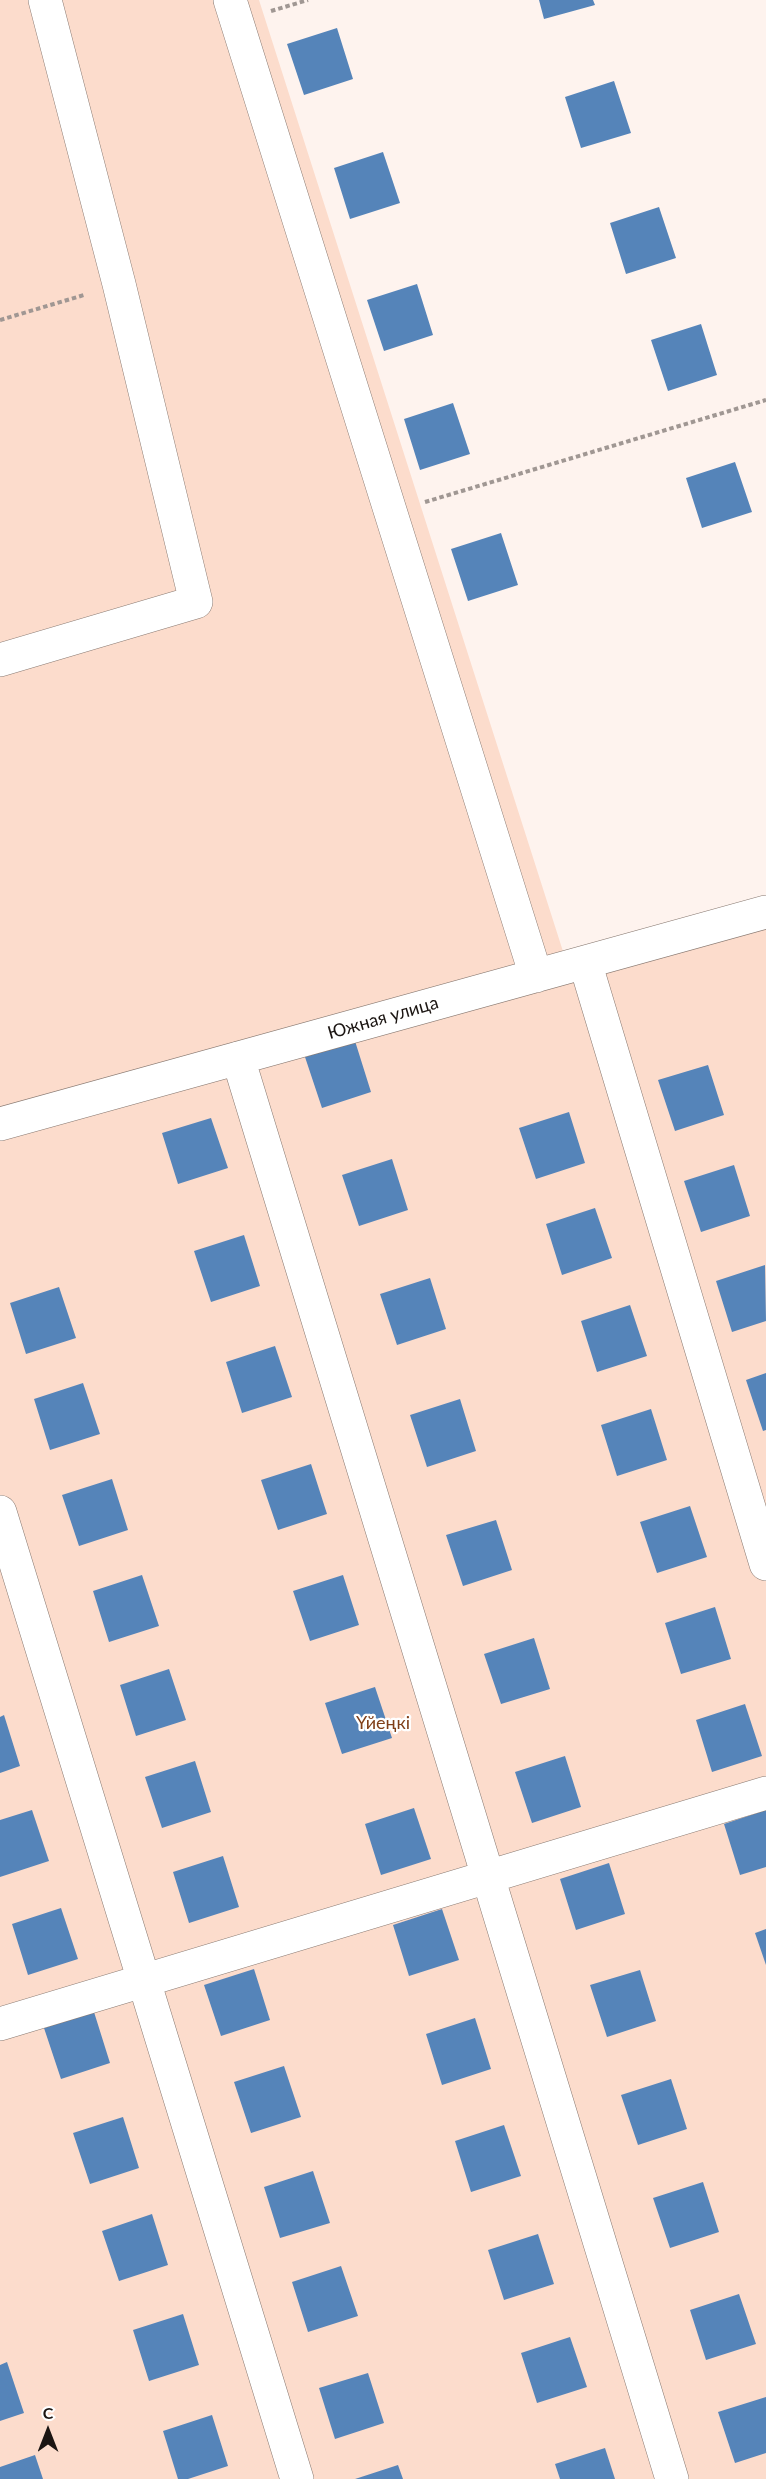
<!DOCTYPE html>
<meta charset="utf-8">
<style>
body{margin:0}
#map{position:relative;width:766px;height:2479px;overflow:hidden;background:#fef3ee;font-family:Lato,sans-serif}
canvas{display:block}
.north{position:absolute;left:18px;top:2401px;width:60px;height:60px;-webkit-text-stroke:4px #fff;paint-order:stroke;rotate:0deg;font-size:16px;font-weight:700;line-height:24px;text-align:center;color:#1b1512}
.north::after{content:'';display:block;margin:auto;width:21px;height:27px;background:#1b1512;clip-path:polygon(50% 0,100% 100%,50% 72%,0 100%)}
</style>
<div id="map">
<canvas width="766" height="2479"></canvas>
<div class="north">С</div>
</div>
<script>
const g = document.querySelector('canvas').getContext('2d');
g.lineJoin = 'round';
function fill(path, color) {
  g.fillStyle = color;
  g.fill(path, 'evenodd');
}
function toPath(rows) {
  const path = new Path2D();
  for (const r of rows) {
    path.moveTo(r[0], r[1]);
    for (let i = 2; i < r.length; i += 2) path.lineTo(r[i], r[i + 1]);
  }
  return path;
}
function strokePath(path, color, width, dash) {
  g.strokeStyle = color;
  g.lineWidth = width;
  g.lineCap = dash ? 'butt' : 'round';
  g.setLineDash(dash || []);
  g.stroke(path);
}
function drawText(font, color, halo, rows, align = 'center') {
  g.font = font + ' Lato,sans-serif';
  g.lineWidth = 4.5;
  g.setLineDash([]);
  g.textBaseline = 'middle';
  g.strokeStyle = halo;
  g.fillStyle = color;
  for (const [text, x, y, turn = 0] of rows) {
    g.save();
    g.translate(x, y);
    g.rotate((+turn || 0) * Math.PI / 180);
    g.textAlign = isNaN(turn) ? turn : align;
    if (halo) g.strokeText(text, 0, 0);
    g.fillText(text, 0, 0);
    g.restore();
  }
}
const green = toPath([
 [0,0,259,0,568,967,766,911,766,2479,0,2479]
]);
const building = toPath([
 [539,0,593,0,595,5,544,19],
 [337,28,353,79,304,95,287,44],
 [614,81,631,133,581,148,565,97],
 [383,152,400,203,350,219,334,168],
 [659,207,676,258,626,274,610,223],
 [417,284,433,335,384,351,367,300],
 [701,324,717,375,668,391,651,340],
 [453,403,470,454,420,470,404,419],
 [735,462,752,512,702,528,686,478],
 [501,533,518,585,468,601,451,549],
 [355,1041,371,1092,322,1108,305,1057],
 [708,1065,724,1115,675,1131,658,1080],
 [569,1112,585,1163,536,1179,519,1128],
 [211,1118,228,1168,178,1184,162,1133],
 [392,1159,408,1210,359,1226,342,1175],
 [734,1165,750,1216,701,1232,684,1181],
 [595,1208,612,1258,562,1275,546,1224],
 [244,1235,260,1286,211,1302,194,1251],
 [765,1265,766,1321,732,1332,716,1281],
 [430,1278,446,1329,397,1345,380,1294],
 [59,1287,76,1338,26,1354,10,1303],
 [630,1305,647,1356,597,1372,581,1321],
 [275,1346,292,1397,242,1413,226,1362],
 [766,1373,766,1430,763,1431,746,1380],
 [83,1383,100,1434,50,1450,34,1399],
 [460,1399,476,1451,427,1467,410,1415],
 [651,1409,667,1460,617,1476,601,1425],
 [311,1464,327,1514,278,1530,261,1480],
 [112,1479,128,1530,79,1546,62,1495],
 [690,1506,707,1557,657,1573,640,1522],
 [496,1520,512,1570,463,1586,446,1535],
 [142,1575,159,1626,109,1642,93,1591],
 [343,1575,359,1625,310,1641,293,1591],
 [715,1607,731,1659,681,1674,665,1623],
 [534,1638,550,1689,501,1704,484,1654],
 [169,1669,186,1720,136,1736,120,1685],
 [375,1687,392,1738,342,1754,325,1703],
 [745,1704,762,1756,712,1772,696,1720],
 [4,1715,20,1766,0,1773,0,1717],
 [565,1756,581,1807,532,1823,515,1772],
 [195,1761,211,1812,162,1828,145,1777],
 [414,1808,431,1859,381,1875,365,1824],
 [32,1810,49,1861,0,1877,0,1820],
 [766,1810,766,1867,740,1875,724,1824],
 [223,1856,239,1907,189,1923,173,1872],
 [609,1863,625,1914,576,1930,560,1879],
 [61,1908,78,1959,28,1975,12,1924],
 [442,1909,459,1960,409,1976,393,1925],
 [766,1929,766,1965,755,1933],
 [254,1969,270,2020,221,2036,204,1985],
 [640,1970,656,2021,607,2037,590,1985],
 [94,2012,110,2063,61,2079,44,2028],
 [475,2018,491,2069,442,2085,426,2034],
 [284,2066,301,2117,251,2133,234,2082],
 [671,2079,687,2129,638,2145,621,2095],
 [123,2117,139,2168,90,2184,73,2133],
 [504,2125,521,2176,471,2192,455,2141],
 [313,2171,330,2223,280,2238,264,2187],
 [703,2182,719,2232,670,2248,653,2198],
 [152,2214,168,2265,119,2281,102,2231],
 [538,2234,554,2284,504,2300,488,2250],
 [341,2266,358,2316,308,2332,292,2282],
 [739,2294,756,2344,706,2360,690,2310],
 [183,2314,199,2365,149,2381,133,2330],
 [570,2337,587,2387,537,2403,521,2353],
 [7,2362,24,2413,0,2421,0,2365],
 [368,2373,384,2423,335,2439,319,2388],
 [766,2397,766,2453,735,2463,718,2412],
 [212,2415,228,2466,188,2479,178,2479,163,2431],
 [605,2448,615,2479,560,2479,555,2464],
 [35,2455,43,2479,0,2479,0,2467],
 [398,2465,403,2479,355,2479]
]);
const path = toPath([
 [271,11,308,0],
 [0,320,84,295],
 [425,502,766,400]
]);
const minor = toPath([
 [230,0,536,976],
 [0,660,196,602,119,284,45,0],
 [585,962,766,1564],
 [238,1058,672,2479],
 [0,1124,766,912],
 [0,1512,297,2479],
 [0,2024,766,1793]
]);
const streetNames = [
 ["Южная улица",383,1018,-16]
];
const parkNames = [
 ["Үйеңкі",383,1723]
];
fill(green, '#fcdccc');
fill(building, '#5584b9');
strokePath(minor, '#8a7b73', 34);
strokePath(path, '#a09793', 4, [4.5, 3]);
strokePath(minor, '#fff', 33);
drawText('18px', '#1b1512', '#fff', streetNames);
drawText('18px', '#7f3f19', '#fff', parkNames);
</script>
